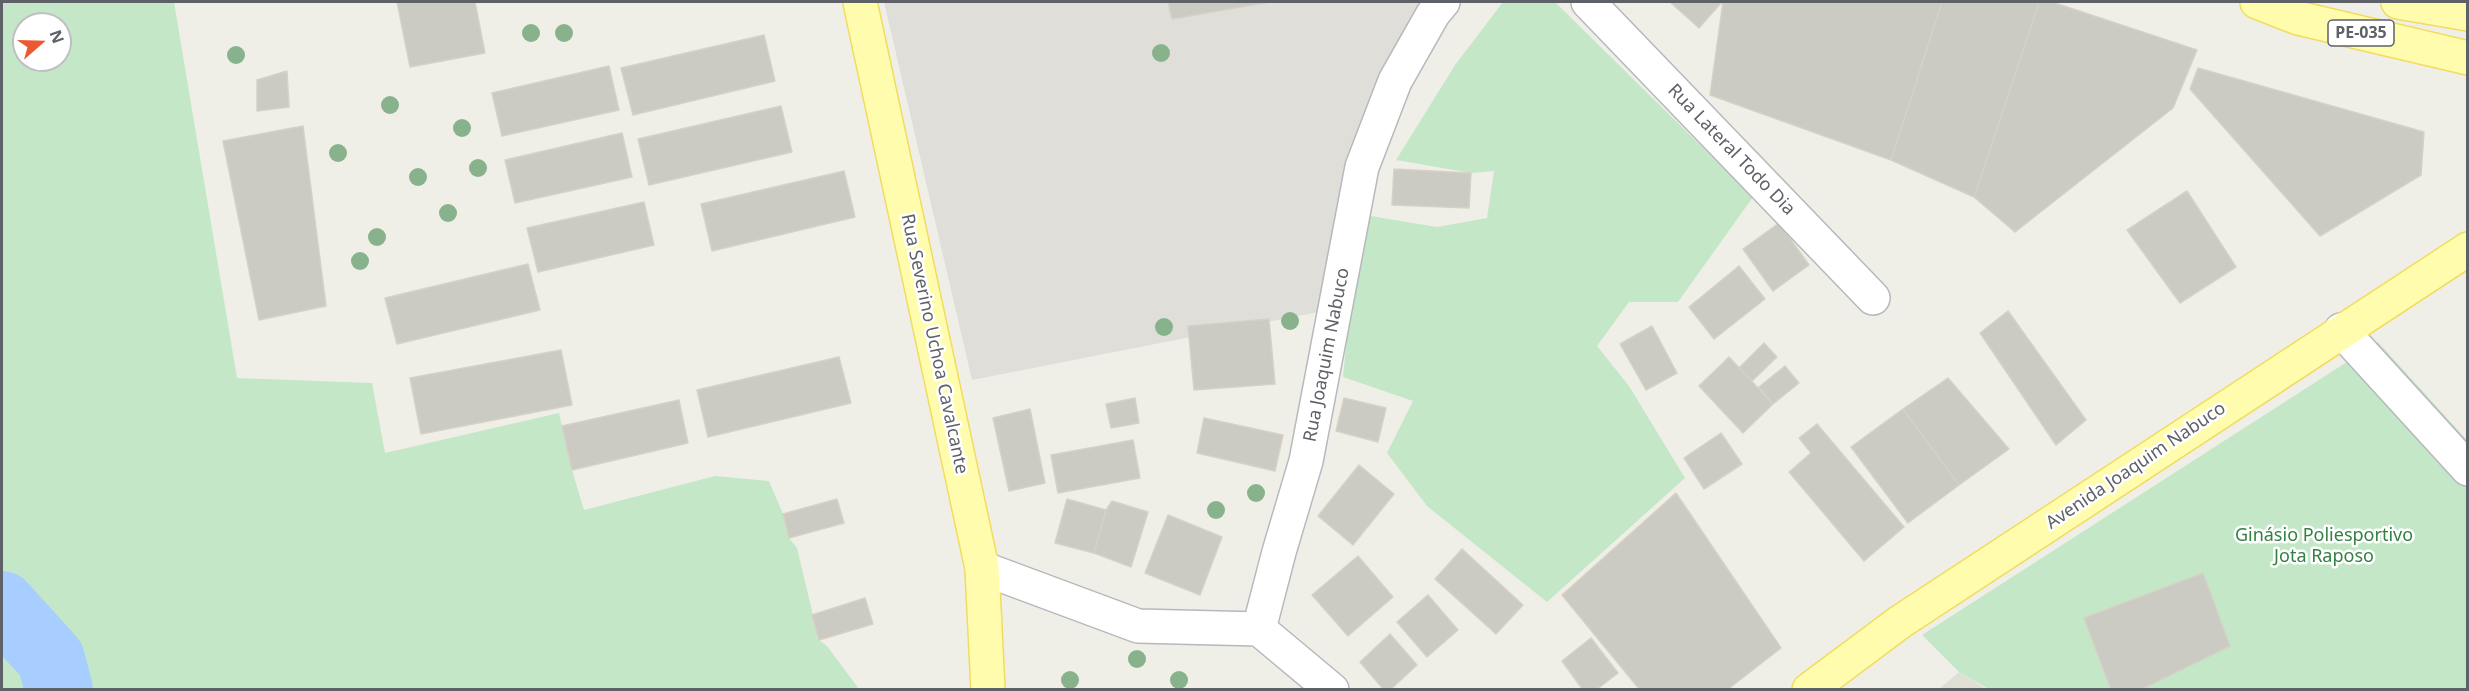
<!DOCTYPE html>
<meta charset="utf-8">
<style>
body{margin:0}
#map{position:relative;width:2469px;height:691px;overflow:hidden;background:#f0efe7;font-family:"Noto Sans",sans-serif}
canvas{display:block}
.frame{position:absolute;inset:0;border:3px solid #5e6167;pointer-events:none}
.north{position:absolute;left:12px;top:12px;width:60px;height:60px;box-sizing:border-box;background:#fff;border:2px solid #bfc0c2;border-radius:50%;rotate:70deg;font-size:16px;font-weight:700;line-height:24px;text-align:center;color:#5e6167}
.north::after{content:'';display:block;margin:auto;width:21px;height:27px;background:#ea5933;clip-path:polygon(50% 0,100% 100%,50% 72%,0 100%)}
</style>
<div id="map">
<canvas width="2469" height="691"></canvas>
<div class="frame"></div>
<div class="north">N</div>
</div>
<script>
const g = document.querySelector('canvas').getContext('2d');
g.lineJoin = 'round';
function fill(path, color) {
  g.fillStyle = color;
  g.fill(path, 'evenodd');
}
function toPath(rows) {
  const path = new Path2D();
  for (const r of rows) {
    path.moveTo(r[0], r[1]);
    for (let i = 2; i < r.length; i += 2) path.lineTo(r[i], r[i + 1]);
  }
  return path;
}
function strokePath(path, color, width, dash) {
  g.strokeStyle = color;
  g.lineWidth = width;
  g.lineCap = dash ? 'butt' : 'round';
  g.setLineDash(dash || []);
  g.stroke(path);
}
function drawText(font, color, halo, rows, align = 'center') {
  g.font = font + ' "Noto Sans",sans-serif';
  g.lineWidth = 5;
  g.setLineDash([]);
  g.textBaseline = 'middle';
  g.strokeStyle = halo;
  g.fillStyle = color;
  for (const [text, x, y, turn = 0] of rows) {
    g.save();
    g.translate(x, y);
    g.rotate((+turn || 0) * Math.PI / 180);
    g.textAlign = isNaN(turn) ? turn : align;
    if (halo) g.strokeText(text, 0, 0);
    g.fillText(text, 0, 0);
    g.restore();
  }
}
const industrial = toPath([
 [884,2,1426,2,1318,312,972,380]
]);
const education = toPath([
 [1959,672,1986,689,1939,689]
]);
const green = toPath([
 [2,2,174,2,237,378,372,383,385,453,559,413,572,470,584,510,715,476,769,481,783,514,789,538,797,548,819,640,827,646,859,689,2,689],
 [24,24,60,24,60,60,24,60],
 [1503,2,1555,2,1753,197,1678,302,1629,302,1597,346,1629,386,1685,478,1547,602,1427,506,1387,453,1413,401,1343,377,1359,214,1437,227,1487,218,1494,171,1471,173,1396,160,1455,65],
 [2378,342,2467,440,2467,689,1988,689,1959,672,1922,635]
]);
const river = toPath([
 [2,605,51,659,59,690]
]);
const building = toPath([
 [397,2,475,2,485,53,410,67,397,2],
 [1168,2,1270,2,1172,19,1168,2],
 [1670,2,1722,2,1699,28,1670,2],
 [1723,2,1942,2,1891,160,1710,95,1723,2],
 [1942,2,2039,2,1974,197,1891,160,1942,2],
 [2039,2,2052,2,2197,50,2173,108,2015,232,1974,197,2039,2],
 [764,35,775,81,633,115,621,68,764,35],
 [609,66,619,110,502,136,492,93,609,66],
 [2198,68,2424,132,2421,175,2320,236,2190,89,2198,68],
 [287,71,289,107,257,111,257,80,287,71],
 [781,106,792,152,649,185,638,139,781,106],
 [303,126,326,306,259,320,223,141,303,126],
 [622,133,632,177,515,203,505,160,622,133],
 [1394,169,1471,173,1469,208,1392,205,1394,169],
 [844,171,855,217,712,251,701,204,844,171],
 [2187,191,2236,267,2180,303,2127,230,2187,191],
 [644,202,654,245,538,272,527,228,644,202],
 [1779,223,1809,265,1773,291,1743,249,1779,223],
 [528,264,540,310,397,344,385,298,528,264],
 [1739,266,1765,299,1714,339,1689,307,1739,266],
 [2008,311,2086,420,2056,445,1980,333,2008,311],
 [1269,319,1275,384,1194,390,1188,326,1269,319],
 [1652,326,1677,373,1646,390,1620,344,1652,326],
 [1764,343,1777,357,1752,381,1739,368,1764,343],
 [561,350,572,405,421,434,410,378,561,350],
 [839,357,851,403,708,437,697,390,839,357],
 [1729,357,1773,404,1743,433,1699,386,1729,357],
 [1785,366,1799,383,1773,404,1759,387,1785,366],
 [1948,378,2009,449,1959,485,1903,409,1948,378],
 [1135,398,1139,423,1111,428,1106,404,1135,398],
 [1344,398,1386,408,1378,442,1336,431,1344,398],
 [679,400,688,443,572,470,562,426,679,400],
 [1030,409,1045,483,1009,491,993,418,1030,409],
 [1903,409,1959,485,1908,523,1851,447,1903,409],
 [1204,418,1283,435,1275,471,1197,453,1204,418],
 [1817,424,1904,527,1864,561,1789,472,1811,453,1799,438,1817,424],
 [1721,433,1742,464,1704,489,1684,458,1721,433],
 [1133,440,1140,478,1058,493,1051,455,1133,440],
 [1359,465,1394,494,1353,545,1318,516,1359,465],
 [1676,493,1781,648,1727,690,1640,690,1562,595,1676,493],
 [837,499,844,523,789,538,783,514,837,499],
 [1067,499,1106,510,1094,553,1055,543,1067,499],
 [1112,501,1148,512,1131,567,1094,553,1106,510,1112,501],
 [1168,515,1222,537,1200,595,1145,573,1168,515],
 [1462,549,1523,605,1496,634,1435,579,1462,549],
 [1358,556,1393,597,1348,636,1312,595,1358,556],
 [2203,573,2230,646,2140,690,2111,690,2084,618,2203,573],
 [1428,595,1458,630,1427,657,1397,622,1428,595],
 [865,598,873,624,819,640,812,615,865,598],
 [1390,634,1417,665,1390,690,1384,690,1360,662,1390,634],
 [1591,638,1618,673,1596,690,1583,690,1562,661,1591,638]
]);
const minor = toPath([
 [1588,2,1873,298],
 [2341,330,2468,469],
 [982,568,1138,626,1259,629],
 [1259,629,1279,552,1306,461,1362,167,1395,81,1433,14,1443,2],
 [1259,629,1332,690]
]);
const major = toPath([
 [860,2,982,568,988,690],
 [2257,2,2298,18,2468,58],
 [2398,2,2468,14],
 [1809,690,1900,622,2468,249]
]);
const trees = [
 [531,33],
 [564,33],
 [1161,53],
 [236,55],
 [390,105],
 [462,128],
 [338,153],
 [478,168],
 [418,177],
 [448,213],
 [377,237],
 [360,261],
 [1290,321],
 [1164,327],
 [1256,493],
 [1216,510],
 [1137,659],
 [1070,680],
 [1179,680]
];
const shields = [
 [2361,33,66]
];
const shieldNames = [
 ["PE-035",2361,33]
];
const streetNames = [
 ["Rua Lateral Todo Dia",1731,150,46],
 ["Rua Severino Uchoa Cavalcante",934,344,78],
 ["Rua Joaquim Nabuco",1327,355,-79],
 ["Avenida Joaquim Nabuco",2136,466,-34]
];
const parkNames = [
 ["Ginásio Poliesportivo",2324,536],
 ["Jota Raposo",2324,557]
];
fill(industrial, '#dfded9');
fill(education, '#e0dfd5');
fill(green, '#c4e7c8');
strokePath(river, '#a8ceff', 68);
fill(building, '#cbcac3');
strokePath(building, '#d5d2c5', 1.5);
strokePath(minor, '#b7b8bd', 36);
strokePath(major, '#f2dc5e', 36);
strokePath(minor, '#fff', 33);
strokePath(major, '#fffdad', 33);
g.fillStyle = '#88b28c';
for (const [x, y] of trees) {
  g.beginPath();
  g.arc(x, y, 9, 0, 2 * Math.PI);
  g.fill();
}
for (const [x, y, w] of shields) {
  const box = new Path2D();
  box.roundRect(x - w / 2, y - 13, w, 26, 4.5);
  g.fillStyle = '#fff';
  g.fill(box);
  strokePath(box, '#5e6167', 1.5);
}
drawText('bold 16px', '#5e6167', null, shieldNames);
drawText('18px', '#5e6167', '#fff', streetNames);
drawText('18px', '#338142', '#fff', parkNames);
</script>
